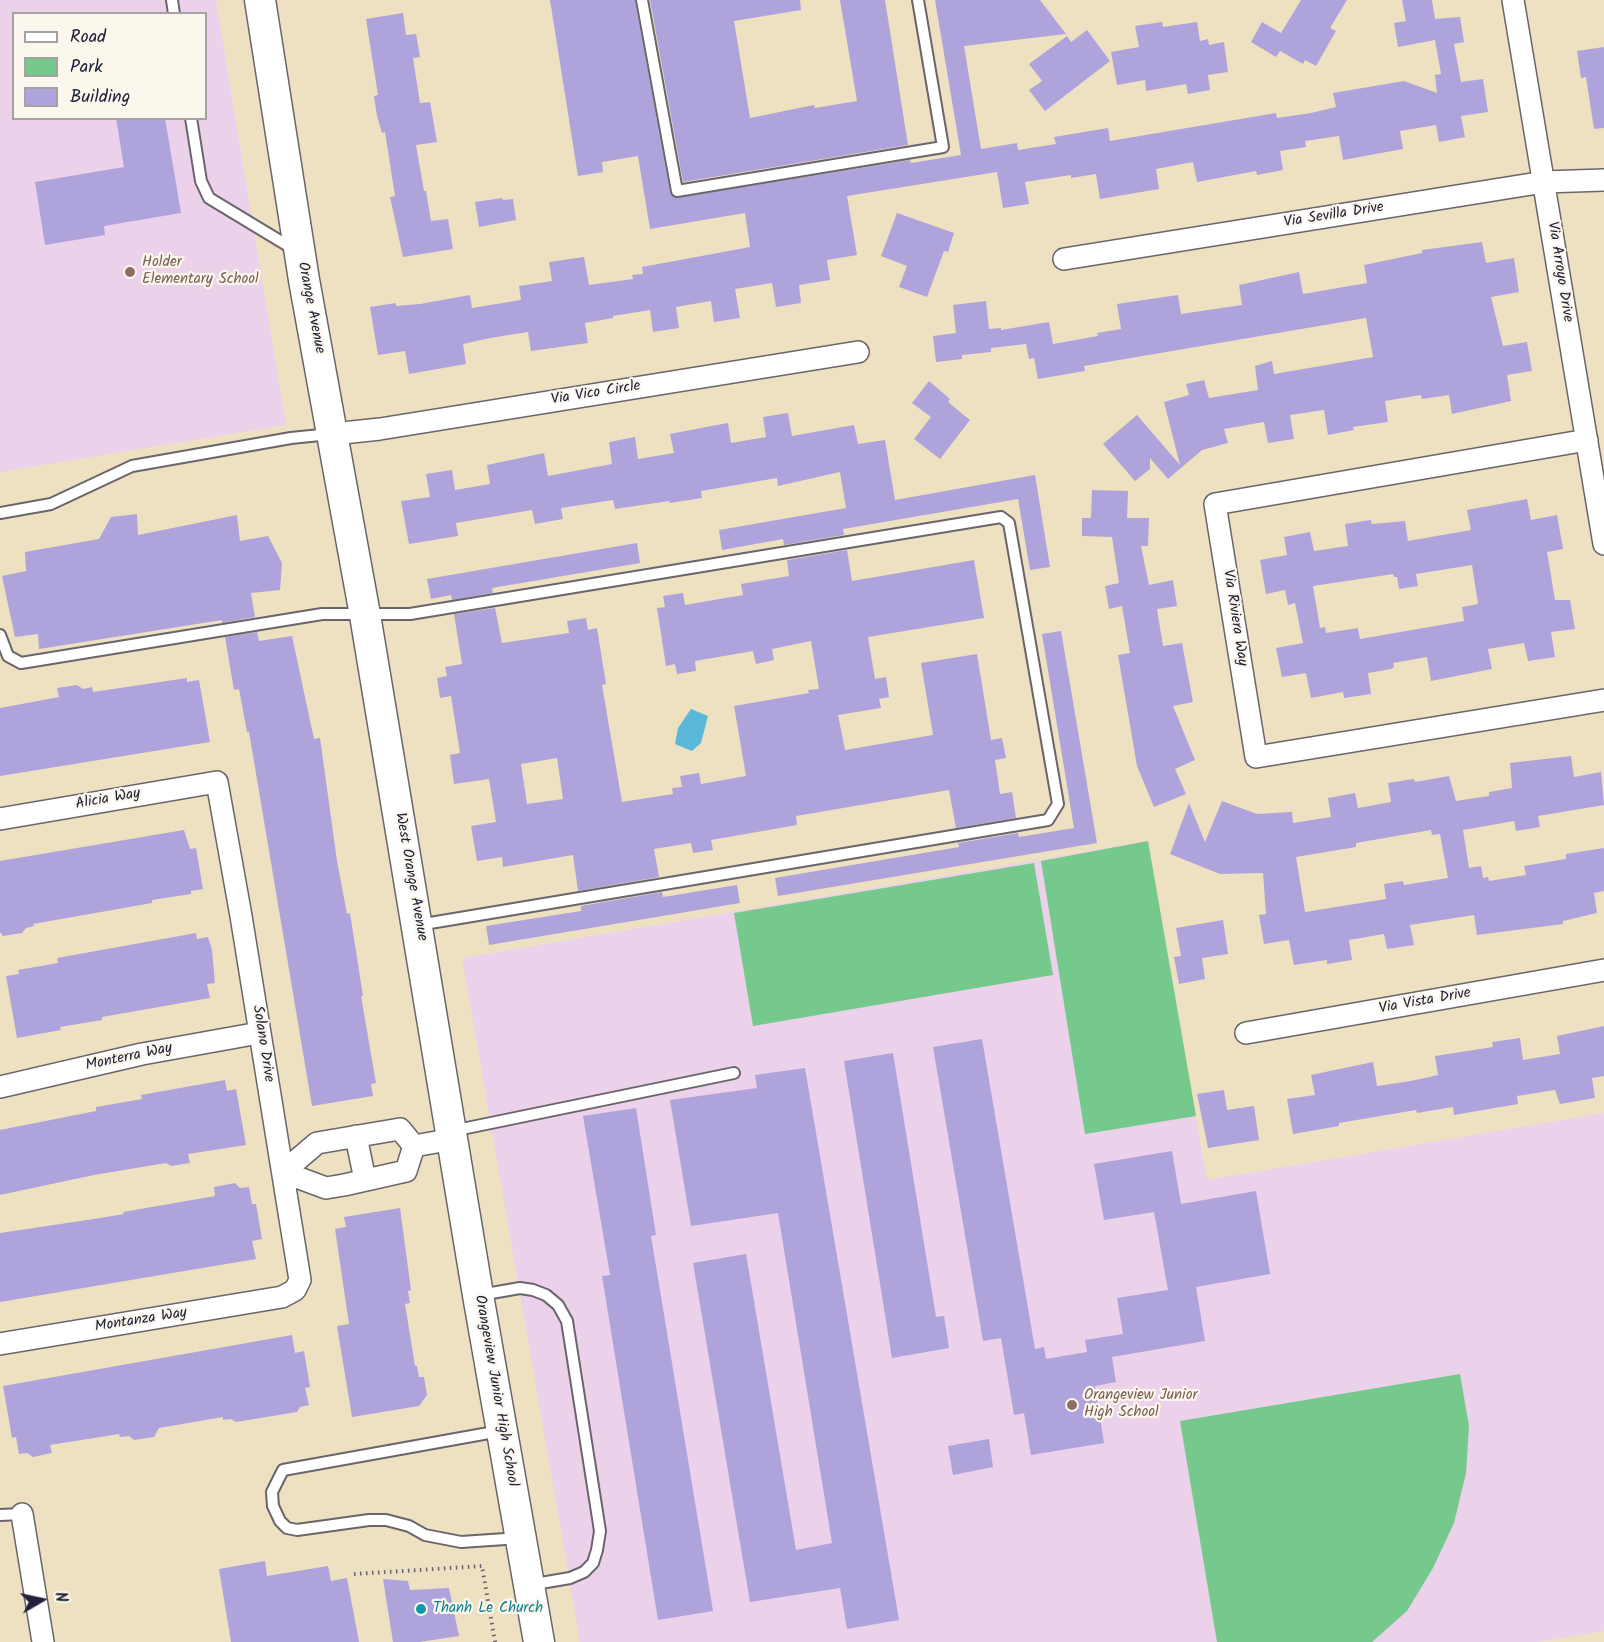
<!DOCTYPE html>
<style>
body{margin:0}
#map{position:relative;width:1604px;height:1642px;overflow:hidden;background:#eee1c2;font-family:Kalam,sans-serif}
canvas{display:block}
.legend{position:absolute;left:12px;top:12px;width:195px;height:108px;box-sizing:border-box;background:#fbf7ec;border:2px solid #a4a2a5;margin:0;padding:8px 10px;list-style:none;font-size:18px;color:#22223b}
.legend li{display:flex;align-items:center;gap:12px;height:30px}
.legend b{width:30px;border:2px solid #a4a2a5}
.north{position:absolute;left:12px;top:1570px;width:60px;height:60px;-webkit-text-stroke:4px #fbf7ec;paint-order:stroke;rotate:81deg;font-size:16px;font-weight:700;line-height:24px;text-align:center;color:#22223b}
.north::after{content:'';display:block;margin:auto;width:21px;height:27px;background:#22223b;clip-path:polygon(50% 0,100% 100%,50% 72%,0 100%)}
</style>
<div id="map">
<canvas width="1604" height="1642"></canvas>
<ul class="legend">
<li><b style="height:8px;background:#fff"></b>Road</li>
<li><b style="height:16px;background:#75c98c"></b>Park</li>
<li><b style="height:16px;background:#afa3db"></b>Building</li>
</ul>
<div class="north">N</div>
</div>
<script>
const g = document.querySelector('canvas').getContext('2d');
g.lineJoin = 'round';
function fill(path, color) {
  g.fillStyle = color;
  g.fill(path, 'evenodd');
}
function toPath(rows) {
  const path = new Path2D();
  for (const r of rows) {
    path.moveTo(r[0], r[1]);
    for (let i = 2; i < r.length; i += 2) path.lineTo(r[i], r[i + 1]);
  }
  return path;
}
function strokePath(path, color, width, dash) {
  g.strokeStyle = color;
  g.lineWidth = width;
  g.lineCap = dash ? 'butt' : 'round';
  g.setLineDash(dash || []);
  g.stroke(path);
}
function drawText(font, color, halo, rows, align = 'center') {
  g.font = font + ' Kalam,sans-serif';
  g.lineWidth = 4.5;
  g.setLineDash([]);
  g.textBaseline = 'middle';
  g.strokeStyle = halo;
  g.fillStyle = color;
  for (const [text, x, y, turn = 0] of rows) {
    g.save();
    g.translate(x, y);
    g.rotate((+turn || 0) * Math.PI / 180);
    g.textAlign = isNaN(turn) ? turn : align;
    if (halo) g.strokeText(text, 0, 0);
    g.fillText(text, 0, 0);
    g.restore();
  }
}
const built = toPath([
 [0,0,216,0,286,425,0,472],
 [14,14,206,14,206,118,14,118],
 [1148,841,1207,1180,1604,1113,1604,1631,1537,1642,580,1642,462,958]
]);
const green = toPath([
 [1148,841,1196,1116,1085,1134,1041,861],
 [1034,863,1053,975,753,1026,734,913],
 [1460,1374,1469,1426,1466,1473,1454,1523,1433,1568,1407,1611,1372,1642,1217,1642,1180,1421]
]);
const water = toPath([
 [691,709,708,716,701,743,692,751,675,744,678,728]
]);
const building = toPath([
 [550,0,635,0,670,192,675,198,910,160,911,163,961,155,935,0,1040,0,1066,34,964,46,981,149,1017,143,1018,150,1056,144,1054,137,1108,128,1110,141,1276,113,1277,118,1311,113,1336,107,1333,93,1404,81,1437,93,1435,75,1441,74,1435,40,1398,47,1394,23,1406,21,1402,0,1432,0,1435,19,1460,17,1464,42,1454,44,1461,82,1483,79,1488,112,1461,116,1465,137,1439,142,1436,125,1400,131,1403,149,1343,160,1339,136,1305,141,1306,147,1280,151,1283,170,1257,175,1256,171,1197,182,1193,162,1156,169,1159,189,1100,199,1096,174,1071,178,1071,175,1025,182,1029,204,1003,208,997,172,847,196,857,255,827,260,830,280,799,285,801,303,776,307,772,283,735,289,740,318,714,322,711,301,676,307,679,328,653,332,650,310,613,316,613,318,585,323,588,343,531,351,528,332,490,338,463,344,466,364,409,374,405,351,378,355,370,307,396,303,396,306,420,304,470,295,472,308,521,300,519,286,552,281,549,262,584,257,589,285,633,279,632,275,643,274,642,267,750,247,745,213,650,229,638,156,602,162,603,172,578,176],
 [650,0,800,0,801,10,734,21,750,118,814,105,815,108,857,101,840,0,885,0,908,145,683,182],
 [1301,0,1347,0,1330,28,1336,31,1316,66,1305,60,1303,64,1280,51,1276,57,1251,42,1262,22,1281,33],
 [403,13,406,35,416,34,420,57,413,58,420,103,430,102,437,142,416,145,424,191,426,191,431,221,448,219,453,249,403,257,390,197,395,196,385,132,382,133,377,116,374,96,378,95,366,19],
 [1162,22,1163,27,1197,22,1200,41,1208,39,1209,45,1224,42,1228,72,1208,75,1210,90,1188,94,1186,84,1146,91,1145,80,1117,85,1111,52,1139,47,1135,26],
 [1087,30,1110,61,1045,111,1029,90,1042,81,1029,64,1067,36,1071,42],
 [1604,47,1604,128,1594,129,1586,77,1581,78,1577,51],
 [116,118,165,118,181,213,104,226,105,235,45,245,35,182,124,167],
 [502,198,503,200,513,199,516,220,479,227,475,202],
 [897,213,954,233,948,252,944,251,927,297,899,287,907,266,881,256],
 [1482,242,1486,263,1514,258,1519,292,1491,297,1503,346,1527,342,1532,371,1507,375,1511,401,1452,414,1449,395,1422,399,1421,395,1385,401,1388,422,1353,427,1354,430,1328,435,1324,410,1290,415,1294,439,1268,443,1264,422,1224,429,1228,443,1202,450,1168,479,1150,458,1150,469,1135,481,1103,444,1137,415,1180,465,1164,402,1189,395,1186,384,1204,380,1209,398,1258,390,1255,366,1272,361,1274,374,1373,357,1366,318,1084,366,1085,371,1038,379,1034,358,1029,359,1026,344,991,348,991,352,962,355,962,359,936,362,933,336,956,333,953,305,986,301,989,329,1001,328,1001,330,1049,322,1053,344,1098,336,1097,333,1121,329,1117,304,1178,295,1181,314,1242,305,1239,285,1299,272,1303,294,1367,283,1364,265,1422,253,1422,250],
 [929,381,950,399,948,402,970,420,940,459,914,439,931,417,912,403],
 [788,413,792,436,854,425,858,444,885,440,895,500,1035,475,1050,567,1030,570,1018,499,843,529,844,535,784,545,783,539,722,550,719,530,846,508,840,472,778,486,777,478,701,491,702,498,670,503,669,501,615,509,613,500,561,508,563,519,535,524,532,510,456,523,458,536,409,544,401,501,430,497,426,474,452,470,455,490,490,484,487,465,544,453,548,476,612,464,609,442,635,437,638,459,674,453,670,434,701,428,728,423,731,443,766,437,763,417],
 [1092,490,1128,491,1127,518,1149,518,1148,546,1141,546,1149,585,1173,580,1177,606,1157,609,1163,646,1182,643,1193,702,1173,706,1195,760,1175,769,1186,794,1154,807,1137,766,1118,655,1130,653,1122,606,1109,609,1105,586,1119,583,1112,537,1082,536,1082,518,1091,518],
 [1527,499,1531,520,1557,515,1563,549,1547,552,1555,600,1570,600,1575,629,1551,632,1555,657,1528,661,1524,643,1488,649,1492,669,1431,681,1427,657,1393,663,1394,667,1391,669,1368,673,1371,694,1344,698,1343,692,1311,698,1306,673,1282,677,1276,648,1303,643,1295,603,1288,605,1285,590,1266,594,1260,560,1287,555,1284,537,1310,532,1314,551,1348,546,1345,524,1371,520,1372,524,1405,521,1408,541,1471,530,1467,510],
 [1472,565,1478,604,1462,607,1464,621,1360,639,1358,628,1326,633,1325,627,1320,628,1313,586,1393,574,1394,577,1397,577,1399,589,1418,586,1416,574],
 [137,514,138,535,237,515,240,541,268,536,282,563,280,590,251,593,255,617,222,623,222,620,39,649,38,634,15,637,2,576,26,571,25,552,99,539,111,517],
 [637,543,640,563,492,588,493,593,452,600,451,595,431,599,427,579],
 [847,550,852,581,974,560,984,618,868,637,875,679,886,677,889,697,879,699,881,708,838,715,845,750,933,735,921,663,977,654,991,740,1002,738,1006,758,995,760,1000,794,1012,792,1016,818,956,828,949,790,896,799,796,816,797,825,711,840,713,850,693,853,691,843,654,849,659,877,578,891,573,855,503,867,502,857,477,861,471,826,496,822,489,779,454,784,450,755,460,753,451,696,440,698,437,678,447,676,445,667,462,664,454,614,495,608,502,643,569,633,567,621,586,618,588,630,597,628,606,684,602,685,622,802,673,794,672,788,682,787,680,776,699,773,701,784,746,776,734,706,809,693,808,690,819,689,811,641,772,649,774,660,756,664,753,651,695,661,696,671,677,674,675,664,666,666,657,608,665,607,663,596,683,593,685,605,743,595,741,584,789,576,787,560],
 [557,758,563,799,527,804,521,764],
 [1061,631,1097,843,778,896,775,878,959,847,958,843,1018,833,1019,837,1074,828,1042,634],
 [257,632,259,641,292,636,314,739,320,738,337,861,347,914,350,913,363,996,361,996,376,1083,371,1084,373,1096,312,1106,249,732,247,732,239,689,234,690,225,637],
 [187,678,187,682,199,680,210,742,0,776,0,708,59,697,57,688,77,685,83,689,92,687,93,692],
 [1571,756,1574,777,1601,772,1604,805,1538,816,1540,827,1516,831,1514,821,1463,830,1469,868,1481,866,1483,878,1488,877,1489,881,1526,875,1524,866,1566,859,1566,854,1604,848,1604,891,1594,893,1597,913,1563,921,1563,924,1477,935,1474,915,1410,925,1414,945,1387,949,1384,934,1349,940,1352,960,1327,964,1327,960,1294,965,1289,940,1264,944,1259,915,1266,914,1263,873,1220,874,1170,854,1189,803,1205,842,1222,801,1257,814,1292,812,1293,823,1331,817,1328,798,1355,793,1358,808,1391,802,1388,783,1414,779,1415,782,1449,776,1456,801,1489,796,1489,792,1512,788,1510,763],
 [1431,830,1432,835,1440,834,1448,878,1404,885,1403,881,1384,884,1386,899,1305,912,1296,857,1356,847,1356,843],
 [184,830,190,849,196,848,203,889,191,891,191,894,152,900,152,903,33,924,34,926,26,928,22,933,3,936,0,932,0,861],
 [737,885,740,903,489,945,486,926,581,911,581,906,662,892,663,897],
 [1223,920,1228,954,1202,958,1205,979,1179,984,1174,957,1181,956,1176,928],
 [196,933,197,939,208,937,212,950,215,983,207,984,210,998,102,1017,102,1020,60,1027,61,1030,17,1038,6,976,19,974,18,970,58,963,57,958],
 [1604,1026,1604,1076,1592,1078,1595,1098,1560,1104,1555,1090,1517,1096,1518,1104,1454,1115,1453,1107,1417,1113,1416,1110,1339,1123,1339,1126,1293,1134,1287,1099,1315,1095,1311,1075,1373,1062,1377,1086,1411,1081,1438,1075,1435,1056,1493,1047,1492,1042,1520,1038,1523,1060,1560,1054,1557,1036],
 [982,1039,1035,1349,1044,1347,1046,1359,1087,1352,1085,1340,1123,1334,1117,1298,1168,1290,1154,1212,1104,1220,1094,1164,1172,1151,1181,1204,1256,1191,1270,1274,1196,1287,1205,1341,1112,1357,1116,1382,1095,1386,1104,1443,1031,1455,1024,1413,1014,1415,1001,1338,983,1341,933,1047],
 [893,1053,936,1317,944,1316,949,1348,892,1358,844,1061],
 [805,1068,899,1620,847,1629,840,1588,750,1602,693,1263,746,1254,796,1550,832,1543,778,1213,691,1226,670,1100,757,1088,755,1075],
 [225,1080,227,1091,236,1089,246,1145,188,1154,190,1163,171,1166,166,1163,94,1175,0,1195,0,1130,96,1111,96,1107,142,1099,141,1095],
 [1224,1090,1227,1110,1254,1106,1259,1140,1208,1148,1197,1094],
 [636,1108,656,1235,651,1236,713,1611,658,1620,602,1276,610,1275,583,1116],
 [235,1183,240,1188,249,1187,252,1204,256,1204,262,1239,252,1241,256,1259,0,1302,0,1233,94,1219,124,1214,123,1212,215,1196,214,1187],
 [400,1208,411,1290,408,1291,410,1303,405,1304,415,1366,417,1366,419,1377,424,1377,427,1395,419,1406,352,1417,337,1326,349,1324,335,1229,346,1227,344,1217],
 [292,1335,295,1353,304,1351,310,1387,305,1388,309,1405,300,1407,297,1412,236,1422,231,1419,223,1420,223,1417,159,1428,154,1437,134,1440,129,1436,120,1437,119,1434,50,1445,52,1453,33,1457,27,1453,19,1454,16,1437,12,1438,3,1386],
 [989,1439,993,1467,953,1475,948,1446],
 [265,1561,267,1576,328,1566,331,1581,347,1578,359,1642,231,1642,219,1569],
 [383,1579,408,1581,410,1590,449,1588,459,1636,419,1642,393,1642]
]);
const path = toPath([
 [354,1574,482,1566,495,1642]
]);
const lane = toPath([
 [172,0,174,14],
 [642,0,677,191,943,147,918,0],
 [191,118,201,181,209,198,295,250],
 [0,513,51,504,132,466,291,438,330,434],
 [0,635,8,656,21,663,322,614,410,614,1001,517,1009,523,1058,804,1048,820,418,925],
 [452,1131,734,1073],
 [480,1295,520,1288,533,1290,546,1295,558,1305,567,1321,600,1531,597,1550,593,1563,584,1572,570,1578,529,1585],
 [500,1431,283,1470,272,1492,273,1506,280,1521,287,1528,297,1530,369,1520,386,1520,409,1526,425,1535,461,1542,520,1538],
 [0,1515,22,1514]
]);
const street = toPath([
 [1513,0,1604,544],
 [1064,259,1544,182,1604,180],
 [333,434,380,429,858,352],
 [1587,440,1215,504,1256,757,1604,700],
 [0,819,217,782,241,916,300,1280,295,1290,282,1297,0,1344],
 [1246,1033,1604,970],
 [0,1087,142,1054,259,1033],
 [356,1136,365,1180],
 [414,1146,453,1139],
 [283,1172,326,1188,344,1185,406,1171,414,1146],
 [283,1172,317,1143,400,1129,414,1146],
 [22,1514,43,1642]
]);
const secondary = toPath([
 [260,0,304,280,365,615,478,1295,539,1642]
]);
const markers = [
 [130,272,6,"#8d6e63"],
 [1072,1405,6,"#8d6e63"],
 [421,1609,6,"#0f9aa8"]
];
const streetNames = [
 ["Via Sevilla Drive",1334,216,-9],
 ["Via Arroyo Drive",1559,272,81],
 ["Orange Avenue",310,308,79],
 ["Via Vico Circle",596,394,-9],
 ["Via Riviera Way",1234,618,81],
 ["Alicia Way",108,800,-10],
 ["West Orange Avenue",410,877,80],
 ["Via Vista Drive",1425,1002,-10],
 ["Solano Drive",262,1044,81],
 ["Monterra Way",129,1058,-12],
 ["Montanza Way",141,1321,-9],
 ["Orangeview Junior High School",495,1391,80]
];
const educationNames = [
 ["Holder",142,263],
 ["Elementary School",142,280],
 ["Orangeview Junior",1084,1396],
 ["High School",1084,1413]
];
const cultureNames = [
 ["Thanh Le Church",433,1609]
];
fill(built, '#ecd1ea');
fill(green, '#75c98c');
fill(water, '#5ab9d8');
fill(building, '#afa3db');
strokePath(lane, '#69656a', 14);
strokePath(street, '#69656a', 24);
strokePath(secondary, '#69656a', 33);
strokePath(path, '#69656a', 4, [1.5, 4.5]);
strokePath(lane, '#fff', 10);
strokePath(street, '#fff', 21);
strokePath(secondary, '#fff', 30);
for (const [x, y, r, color] of markers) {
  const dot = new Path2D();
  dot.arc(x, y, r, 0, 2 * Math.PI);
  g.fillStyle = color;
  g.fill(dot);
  strokePath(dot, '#fbf7ec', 2);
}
drawText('15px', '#22223b', '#fbf7ec', streetNames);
drawText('15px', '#785e54', '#fbf7ec', educationNames, 'left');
drawText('15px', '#0d838f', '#fbf7ec', cultureNames, 'left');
</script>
